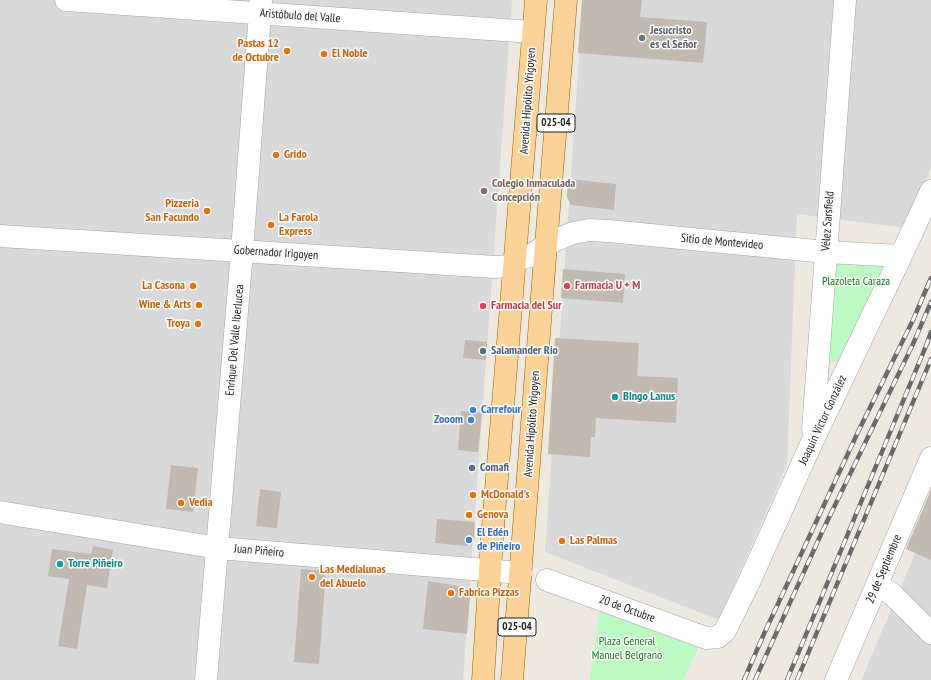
<!DOCTYPE html>
<meta charset="utf-8">
<style>
body{margin:0}
canvas{display:block;background:#ede9e1}
</style>
<canvas width="931" height="680"></canvas>
<script>
const g = document.querySelector('canvas').getContext('2d');
g.lineJoin = 'round';
function fill(path, color) {
  g.fillStyle = color;
  g.fill(path, 'evenodd');
}
function toPath(rows) {
  const path = new Path2D();
  for (const r of rows) {
    path.moveTo(r[0], r[1]);
    for (let i = 2; i < r.length; i += 2) path.lineTo(r[i], r[i + 1]);
  }
  return path;
}
function strokePath(path, color, width, dash) {
  g.strokeStyle = color;
  g.lineWidth = width;
  g.lineCap = dash ? 'butt' : 'round';
  g.setLineDash(dash || []);
  g.stroke(path);
}
function drawText(font, color, halo, rows, align = 'center') {
  g.font = font + ' "PT Sans Narrow",sans-serif';
  g.lineWidth = 3;
  g.setLineDash([]);
  g.textBaseline = 'middle';
  g.strokeStyle = halo;
  g.fillStyle = color;
  for (const [text, x, y, turn = 0] of rows) {
    g.save();
    g.translate(x, y);
    g.rotate((+turn || 0) * Math.PI / 180);
    g.textAlign = isNaN(turn) ? turn : align;
    if (halo) g.strokeText(text, 0, 0);
    g.fillText(text, 0, 0);
    g.restore();
  }
}
const residential = toPath([
 [0,0,512,0,463,680,0,680],
 [583,0,931,0,931,167,905,228,797,214,787,465,719,620,545,552],
 [931,516,931,680,861,680]
]);
const park = toPath([
 [836,258,890,263,844,363,828,361],
 [600,605,701,642,683,680,590,680]
]);
const building = toPath([
 [582,0,642,0,640,17,707,22,703,63,578,53],
 [568,179,616,184,614,210,571,205,567,197],
 [563,269,625,274,623,303,561,298],
 [555,338,639,343,637,376,678,378,676,423,596,418,595,437,591,437,590,457,548,454],
 [465,340,487,342,486,360,463,358],
 [461,411,482,413,478,452,458,450],
 [171,465,198,468,193,512,166,509],
 [260,489,281,492,277,528,256,526],
 [931,490,931,560,906,549],
 [437,519,475,522,474,540,467,546,435,543],
 [93,546,113,550,107,588,87,585,77,649,58,646,69,579,48,576,52,549,91,554],
 [301,569,326,571,319,664,294,662],
 [428,581,459,586,470,597,467,634,423,629]
]);
const minor = toPath([
 [66,0,533,32],
 [0,236,495,267,508,266,515,260,530,256,546,245,558,239,573,233,589,230,609,231,826,252,901,256],
 [813,429,845,0],
 [0,512,218,548,521,573],
 [547,580,706,638,718,637,725,631,750,580,812,442,901,256,931,191],
 [877,585,892,594,931,633],
 [206,680,242,251,261,0],
 [836,680,931,458]
]);
const major = toPath([
 [483,680,492,539,536,0],
 [512,680,546,245,566,0]
]);
const rail = toPath([
 [744,680,763,636,858,432,913,320,931,278],
 [755,680,822,532,913,344,931,302],
 [787,680,926,346,931,332],
 [797,680,931,359]
]);
const markers = [
 [642,38,4,"#6b7280"],
 [287,51,4,"#e8710a"],
 [324,54,4,"#e8710a"],
 [276,155,4,"#e8710a"],
 [484,191,4,"#8d6e63"],
 [207,211,4,"#e8710a"],
 [271,225,4,"#e8710a"],
 [193,286,4,"#e8710a"],
 [567,286,4,"#e0444e"],
 [199,305,4,"#e8710a"],
 [483,306,4,"#e0444e"],
 [198,324,4,"#e8710a"],
 [483,351,4,"#5c6f8a"],
 [615,397,4,"#0f9aa8"],
 [473,410,4,"#3f7fe0"],
 [471,420,4,"#3f7fe0"],
 [472,468,4,"#5c6f8a"],
 [473,495,4,"#e8710a"],
 [181,503,4,"#e8710a"],
 [469,515,4,"#e8710a"],
 [469,540,4,"#3f7fe0"],
 [562,541,4,"#e8710a"],
 [60,564,4,"#0f9aa8"],
 [312,577,4,"#e8710a"],
 [451,593,4,"#e8710a"]
];
const shields = [
 [556,123,38],
 [517,627,38]
];
const shieldNames = [
 ["025-04",556,123],
 ["025-04",517,627]
];
const streetNames = [
 ["Aristóbulo del Valle",300,16,4],
 ["Avenida Hipólito Yrigoyen",528,101,-86],
 ["Vélez Sarsfield",828,221,-86],
 ["Sitio de Montevideo",722,242,5],
 ["Gobernador Irigoyen",276,253,4],
 ["Enrique Del Valle Iberlucea",235,340,-85],
 ["Joaquín Víctor González",823,420,-65],
 ["Avenida Hipólito Yrigoyen",532,424,-86],
 ["Juan Piñeiro",259,551,5],
 ["29 de Septiembre",884,569,-67],
 ["20 de Octubre",627,609,20]
];
const worshipNames = [
 ["Jesucristo",650,31],
 ["es el Señor",650,45]
];
const foodNames = [
 ["Pastas 12",279,44,"right"],
 ["de Octubre",279,58,"right"],
 ["El Noble",332,54],
 ["Grido",284,155],
 ["Pizzeria",199,204,"right"],
 ["San Facundo",199,218,"right"],
 ["La Farola",279,218],
 ["Express",279,232],
 ["La Casona",185,286,"right"],
 ["Wine & Arts",191,305,"right"],
 ["Troya",190,324,"right"],
 ["McDonald's",481,495],
 ["Vedia",189,503],
 ["Genova",477,515],
 ["Las Palmas",570,541],
 ["Las Medialunas",320,570],
 ["del Abuelo",320,584],
 ["Fabrica Pizzas",459,593]
];
const educationNames = [
 ["Colegio Inmaculada",492,184],
 ["Concepción",492,198]
];
const parkNames = [
 ["Plazoleta Caraza",856,282],
 ["Plaza General",627,642],
 ["Manuel Belgrano",627,656]
];
const healthNames = [
 ["Farmacia U + M",575,286],
 ["Farmacia del Sur",491,306]
];
const serviceNames = [
 ["Salamander Rio",491,351],
 ["Comafi",480,468]
];
const cultureNames = [
 ["BIngo Lanus",623,397],
 ["Torre Piñeiro",68,564]
];
const shopNames = [
 ["Carrefour",481,410],
 ["Zooom",463,420,"right"],
 ["El Edén",477,533],
 ["de Piñeiro",477,547]
];
fill(residential, '#dad9d9');
fill(park, '#bdf9c2');
fill(building, '#c2b9b1');
strokePath(minor, '#a3a3a3', 23);
strokePath(major, '#936401', 23);
strokePath(minor, '#fff', 22);
strokePath(major, '#fbd298', 22);
strokePath(rail, '#6a6a6a', 4.5);
strokePath(rail, '#fff', 3, [9]);
for (const [x, y, r, color] of markers) {
  const dot = new Path2D();
  dot.arc(x, y, r, 0, 2 * Math.PI);
  g.fillStyle = color;
  g.fill(dot);
  strokePath(dot, '#fff', 1.5);
}
for (const [x, y, w] of shields) {
  const box = new Path2D();
  box.roundRect(x - w / 2, y - 9, w, 18, 3);
  g.fillStyle = '#fff';
  g.fill(box);
  strokePath(box, '#1c1c1c', 1);
}
drawText('bold 11px', '#1c1c1c', null, shieldNames);
drawText('12px', '#1c1c1c', '#fff', streetNames);
drawText('bold 12px', '#5b616d', '#fff', worshipNames, 'left');
drawText('bold 12px', '#c56008', '#fff', foodNames, 'left');
drawText('bold 12px', '#785e54', '#fff', educationNames, 'left');
drawText('12px', '#0b7816', '#fff', parkNames);
drawText('bold 12px', '#be3a42', '#fff', healthNames, 'left');
drawText('bold 12px', '#4e5e75', '#fff', serviceNames, 'left');
drawText('bold 12px', '#0d838f', '#fff', cultureNames, 'left');
drawText('bold 12px', '#366cbe', '#fff', shopNames, 'left');
</script>
